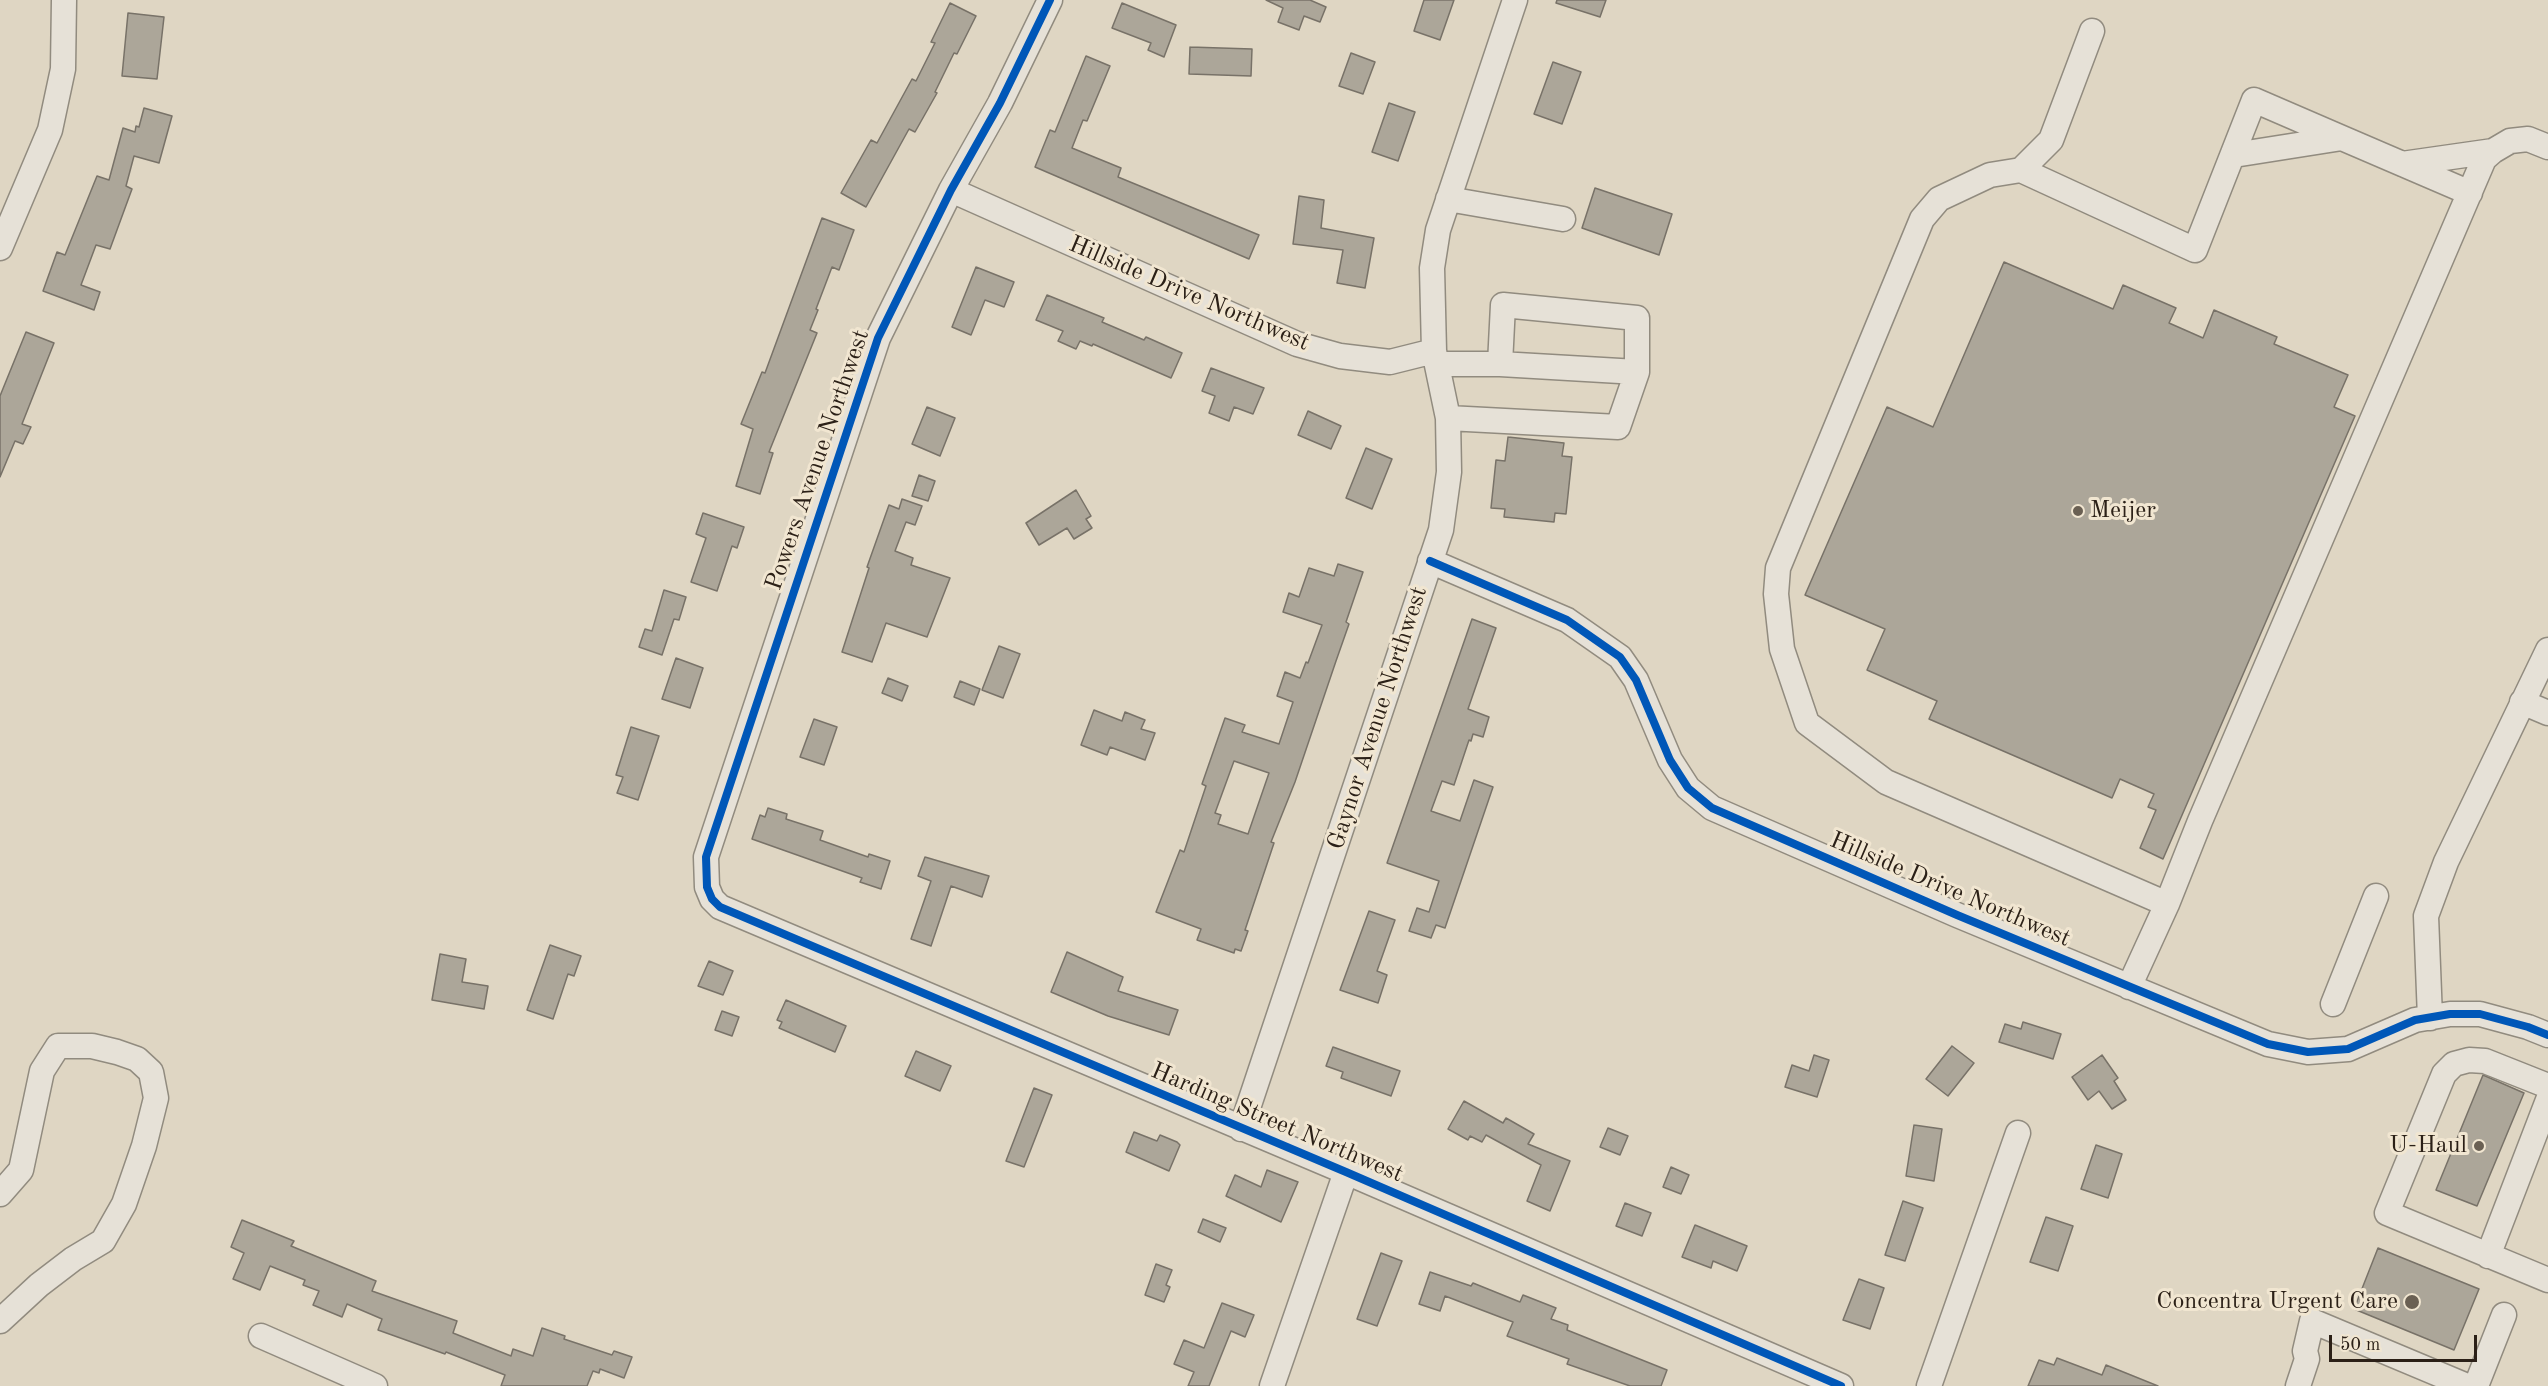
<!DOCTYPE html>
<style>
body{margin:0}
#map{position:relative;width:2548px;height:1386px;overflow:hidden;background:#dfd6c3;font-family:"Old Standard TT",serif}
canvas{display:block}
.scale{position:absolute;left:2329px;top:1335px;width:148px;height:27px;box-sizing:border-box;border:3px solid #2b2017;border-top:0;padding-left:8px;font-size:18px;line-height:21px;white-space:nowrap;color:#2b2017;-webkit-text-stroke:4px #f1e6d1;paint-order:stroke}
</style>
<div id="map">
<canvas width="2548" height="1386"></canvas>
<div class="scale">50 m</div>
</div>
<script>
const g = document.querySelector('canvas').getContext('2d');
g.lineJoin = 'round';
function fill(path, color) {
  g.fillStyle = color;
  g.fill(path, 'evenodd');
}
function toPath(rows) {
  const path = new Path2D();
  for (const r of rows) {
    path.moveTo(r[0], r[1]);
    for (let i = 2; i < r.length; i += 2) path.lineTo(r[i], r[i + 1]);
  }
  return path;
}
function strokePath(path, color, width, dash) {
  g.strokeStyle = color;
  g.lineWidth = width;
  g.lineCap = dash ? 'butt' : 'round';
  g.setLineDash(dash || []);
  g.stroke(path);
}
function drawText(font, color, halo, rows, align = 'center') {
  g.font = font + ' "Old Standard TT",serif';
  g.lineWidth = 6;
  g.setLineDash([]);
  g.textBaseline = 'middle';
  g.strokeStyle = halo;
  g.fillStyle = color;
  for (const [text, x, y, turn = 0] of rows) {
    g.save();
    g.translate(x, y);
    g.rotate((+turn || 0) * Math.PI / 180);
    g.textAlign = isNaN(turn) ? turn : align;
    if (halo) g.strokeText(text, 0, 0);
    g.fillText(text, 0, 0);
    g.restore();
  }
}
const building = toPath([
 [1266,0,1310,0,1326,7,1320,22,1304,16,1299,30,1278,22,1283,8,1266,0],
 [1424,0,1454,0,1440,40,1414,31,1424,0],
 [1557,0,1606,0,1600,17,1556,3,1557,0],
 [950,3,976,16,957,54,954,53,935,92,937,93,915,132,909,129,866,207,841,193,871,140,877,143,912,79,916,81,935,43,931,42,950,3],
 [1122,3,1176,25,1164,57,1148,50,1151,43,1112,28,1122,3],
 [128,13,164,17,157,79,122,76,128,13],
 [1190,47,1252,49,1251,76,1189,74,1190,47],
 [1351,53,1375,62,1363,94,1339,86,1351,53],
 [1086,56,1110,66,1087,121,1083,120,1072,148,1121,168,1118,177,1259,235,1249,259,1035,167,1050,130,1055,132,1086,56],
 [1553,62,1581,72,1562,124,1534,114,1553,62],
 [1389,103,1415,112,1398,161,1372,152,1389,103],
 [144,108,172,116,159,163,134,156,126,186,132,189,110,249,96,245,81,285,100,292,94,310,43,291,57,252,65,255,97,176,109,180,123,128,135,132,136,126,139,127,144,108],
 [1595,188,1672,214,1659,255,1582,228,1595,188],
 [1299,196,1324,200,1321,228,1374,238,1365,288,1337,283,1343,250,1293,244,1299,196],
 [822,218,854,230,839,270,832,267,816,309,818,310,810,330,817,333,769,452,773,453,760,494,736,486,753,429,741,424,762,372,765,373,822,218],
 [2004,262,2113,309,2123,285,2176,308,2169,323,2203,338,2214,310,2277,337,2274,344,2348,375,2334,407,2355,416,2163,859,2140,848,2156,810,2148,807,2154,794,2120,779,2112,798,1929,719,1937,701,1867,670,1885,629,1805,595,1887,407,1933,427,2004,262],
 [976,267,1014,282,1004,307,985,300,971,335,952,327,976,267],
 [1047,295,1104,318,1102,322,1144,340,1146,337,1182,353,1171,378,1093,344,1092,346,1080,341,1076,349,1058,341,1063,331,1036,320,1047,295],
 [26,332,54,343,22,424,31,427,23,444,15,441,0,477,0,396,26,332],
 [1211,368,1264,388,1253,414,1234,407,1229,421,1209,413,1215,396,1202,391,1211,368],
 [927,407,955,418,940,456,912,444,927,407],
 [1308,411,1341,426,1331,449,1298,435,1308,411],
 [1508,437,1564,443,1562,456,1572,457,1566,514,1555,513,1554,522,1504,517,1505,509,1491,508,1496,460,1505,461,1508,437],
 [1366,448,1392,459,1372,509,1346,498,1366,448],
 [919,475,935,481,928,501,912,496,919,475],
 [1076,490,1091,516,1086,519,1092,528,1074,539,1067,528,1039,545,1026,523,1076,490],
 [902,499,922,506,915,525,906,522,895,551,913,558,911,565,950,578,927,637,886,623,872,662,842,652,869,568,867,567,889,505,899,509,902,499],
 [703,513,744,527,737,548,732,546,717,591,691,582,706,538,696,534,703,513],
 [1338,564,1363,572,1346,622,1349,624,1336,661,1295,782,1271,842,1274,843,1245,930,1248,931,1241,951,1235,949,1234,953,1197,940,1201,929,1156,912,1180,850,1184,852,1206,786,1202,784,1225,718,1245,725,1242,732,1279,744,1293,702,1277,696,1285,672,1300,678,1306,662,1308,663,1322,625,1283,612,1289,593,1299,597,1309,568,1334,576,1338,564],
 [1234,761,1269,773,1248,834,1218,824,1221,815,1215,813,1234,761],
 [664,590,686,597,679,620,674,619,662,655,639,647,645,629,652,631,664,590],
 [1472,619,1496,628,1468,709,1489,717,1483,737,1473,734,1471,741,1469,740,1454,785,1442,781,1431,811,1460,821,1474,780,1493,787,1445,928,1436,925,1431,938,1409,931,1417,908,1429,912,1439,881,1387,863,1472,619],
 [999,646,1020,654,1003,698,982,690,999,646],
 [676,658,703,668,690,708,662,699,676,658],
 [888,678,908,686,902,701,882,693,888,678],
 [960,681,980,689,974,705,954,697,960,681],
 [1094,710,1122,721,1125,712,1145,720,1141,729,1155,733,1145,760,1110,747,1107,755,1081,745,1094,710],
 [814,719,837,727,824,765,800,757,814,719],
 [631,727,659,736,638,800,617,793,623,777,616,775,631,727],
 [768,808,787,814,786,819,823,831,820,840,868,857,869,854,890,861,881,889,860,882,862,878,752,839,760,815,765,817,768,808],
 [925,857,989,876,982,897,951,886,931,946,911,939,931,881,918,876,925,857],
 [1369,911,1395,920,1377,971,1387,975,1378,1003,1340,990,1369,911],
 [550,945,581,956,574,976,568,974,553,1019,527,1010,550,945],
 [1067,952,1123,977,1118,991,1178,1010,1169,1035,1108,1016,1051,992,1067,952],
 [440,954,466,959,462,982,488,986,484,1009,432,1000,440,954],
 [709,961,733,971,723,995,698,986,709,961],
 [786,1000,846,1026,835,1052,779,1028,782,1022,777,1020,786,1000],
 [722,1011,739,1017,732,1036,715,1030,722,1011],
 [2023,1022,2061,1034,2053,1059,1999,1042,2005,1024,2021,1029,2023,1022],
 [1952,1046,1974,1063,1948,1096,1926,1079,1952,1046],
 [1333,1047,1400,1071,1391,1096,1341,1078,1343,1072,1326,1066,1333,1047],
 [916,1051,951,1066,940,1091,905,1076,916,1051],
 [1814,1055,1829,1060,1817,1097,1785,1087,1792,1065,1809,1071,1814,1055],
 [2102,1055,2118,1078,2114,1081,2126,1100,2112,1109,2099,1091,2088,1100,2072,1077,2102,1055],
 [2483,1075,2524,1093,2477,1206,2436,1190,2483,1075],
 [1034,1088,1052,1095,1024,1167,1006,1161,1034,1088],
 [1464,1101,1503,1123,1506,1118,1534,1134,1528,1144,1570,1161,1550,1211,1527,1201,1541,1165,1486,1135,1482,1142,1470,1136,1468,1140,1448,1129,1464,1101],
 [1914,1125,1942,1129,1934,1181,1906,1176,1914,1125],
 [1608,1128,1628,1136,1620,1155,1600,1147,1608,1128],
 [1134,1132,1157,1141,1160,1135,1177,1142,1180,1145,1169,1171,1126,1152,1134,1132],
 [2096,1145,2122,1154,2108,1198,2081,1189,2096,1145],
 [1671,1167,1689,1175,1681,1194,1663,1187,1671,1167],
 [1267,1170,1298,1182,1281,1222,1226,1196,1235,1175,1261,1187,1267,1170],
 [1903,1201,1923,1208,1905,1261,1885,1255,1903,1201],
 [1625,1203,1651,1213,1642,1236,1616,1226,1625,1203],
 [2046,1217,2073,1226,2058,1271,2030,1262,2046,1217],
 [1203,1219,1226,1228,1220,1242,1198,1232,1203,1219],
 [242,1220,294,1241,291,1246,376,1281,372,1291,457,1321,453,1333,511,1356,513,1349,533,1356,542,1328,565,1336,564,1339,612,1355,614,1351,632,1357,624,1378,600,1369,599,1373,593,1371,587,1386,501,1386,505,1375,446,1352,445,1354,378,1330,382,1319,347,1304,342,1317,313,1305,319,1291,303,1285,305,1280,270,1266,260,1290,233,1279,244,1253,231,1247,242,1220],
 [1695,1225,1747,1246,1737,1271,1713,1261,1711,1268,1682,1257,1695,1225],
 [2378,1248,2479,1289,2454,1350,2354,1309,2378,1248],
 [1381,1253,1402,1261,1377,1326,1357,1319,1381,1253],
 [1156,1264,1172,1270,1166,1285,1170,1287,1164,1302,1145,1295,1156,1264],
 [1430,1272,1471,1286,1473,1283,1520,1302,1523,1295,1556,1308,1551,1319,1568,1325,1567,1330,1667,1370,1661,1386,1630,1386,1567,1364,1569,1359,1507,1336,1513,1322,1445,1296,1440,1311,1419,1304,1430,1272],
 [1859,1279,1884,1288,1870,1329,1843,1320,1859,1279],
 [1222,1303,1254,1315,1245,1337,1231,1331,1209,1386,1188,1386,1194,1372,1174,1364,1184,1340,1204,1348,1222,1303],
 [2057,1358,2102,1375,2106,1365,2158,1386,2028,1386,2039,1360,2054,1365,2057,1358]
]);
const minor = toPath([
 [1050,0,1000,103,951,190,878,338,706,857,707,887,712,899,720,907,1346,1172,1841,1386],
 [2234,155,2342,138,2470,193],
 [2402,164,2493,151],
 [2021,170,2051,140,2092,31],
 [951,190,1297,344,1340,356,1390,362,1434,351],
 [1448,199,1563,219],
 [0,248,50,130,63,69,64,0],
 [1437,364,1500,364,1503,305,1637,318,1637,372,1618,427,1448,418],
 [1500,364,1637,372],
 [1430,561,1567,620,1620,657,1636,680,1670,760,1688,788,1712,808,1957,915,2268,1044,2308,1052,2348,1049,2415,1020,2450,1014,2480,1014,2528,1027,2548,1035],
 [2522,702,2548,713],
 [2167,904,1886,782,1807,723,1782,649,1776,594,1778,568,1922,219,1939,199,1990,175,2021,170,2195,250,2254,100,2342,138],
 [2129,987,2167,904,2200,821,2484,159,2493,151,2510,141,2528,139,2548,147],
 [2333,1004,2376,896],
 [2430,1018,2426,916,2446,862,2548,650],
 [2548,1086,2485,1061,2469,1060,2454,1064,2444,1074,2387,1213,2548,1280],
 [1241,1129,1441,530,1449,472,1448,418,1434,351,1432,268,1438,230,1515,0],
 [0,1194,21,1170,42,1071,58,1046,92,1046,117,1052,137,1059,151,1072,156,1098,144,1146,124,1204,103,1241,73,1259,39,1285,0,1321],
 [2488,1256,2548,1100],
 [261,1336,375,1386],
 [1272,1386,1346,1172],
 [1929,1386,2018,1133],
 [2298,1386,2307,1359,2305,1351,2312,1321,2467,1386],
 [2476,1386,2504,1315]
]);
const cycleway = toPath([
 [1050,0,1000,103,951,190,878,338,706,857,707,887,712,899,720,907,1346,1172,1841,1386],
 [1430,561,1567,620,1620,657,1636,680,1670,760,1688,788,1712,808,1957,915,2268,1044,2308,1052,2348,1049,2415,1020,2450,1014,2480,1014,2528,1027,2548,1035]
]);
const markers = [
 [2078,511,6,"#6a6053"],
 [2479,1146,6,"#6a6053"],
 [2412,1302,8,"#6a6053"]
];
const streetNames = [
 ["Hillside Drive Northwest",1189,294,23],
 ["Powers Avenue Northwest",818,460,-71],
 ["Gaynor Avenue Northwest",1378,718,-72],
 ["Hillside Drive Northwest",1950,890,23],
 ["Harding Street Northwest",1277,1123,23]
];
const poiNames = [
 ["Meijer",2090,511,"left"],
 ["U-Haul",2467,1146],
 ["Concentra Urgent Care",2398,1302]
];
fill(building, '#aca699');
strokePath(building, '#787268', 1.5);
strokePath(minor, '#918b7f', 27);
strokePath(minor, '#e6e1d7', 24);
strokePath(cycleway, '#0057b8', 8);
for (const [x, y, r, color] of markers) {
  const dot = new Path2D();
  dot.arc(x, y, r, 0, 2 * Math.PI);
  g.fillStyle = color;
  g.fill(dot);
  strokePath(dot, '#f1e6d1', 2);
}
drawText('24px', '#2b2017', '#f1e6d1', streetNames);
drawText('24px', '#2b2017', '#f1e6d1', poiNames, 'right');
</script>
